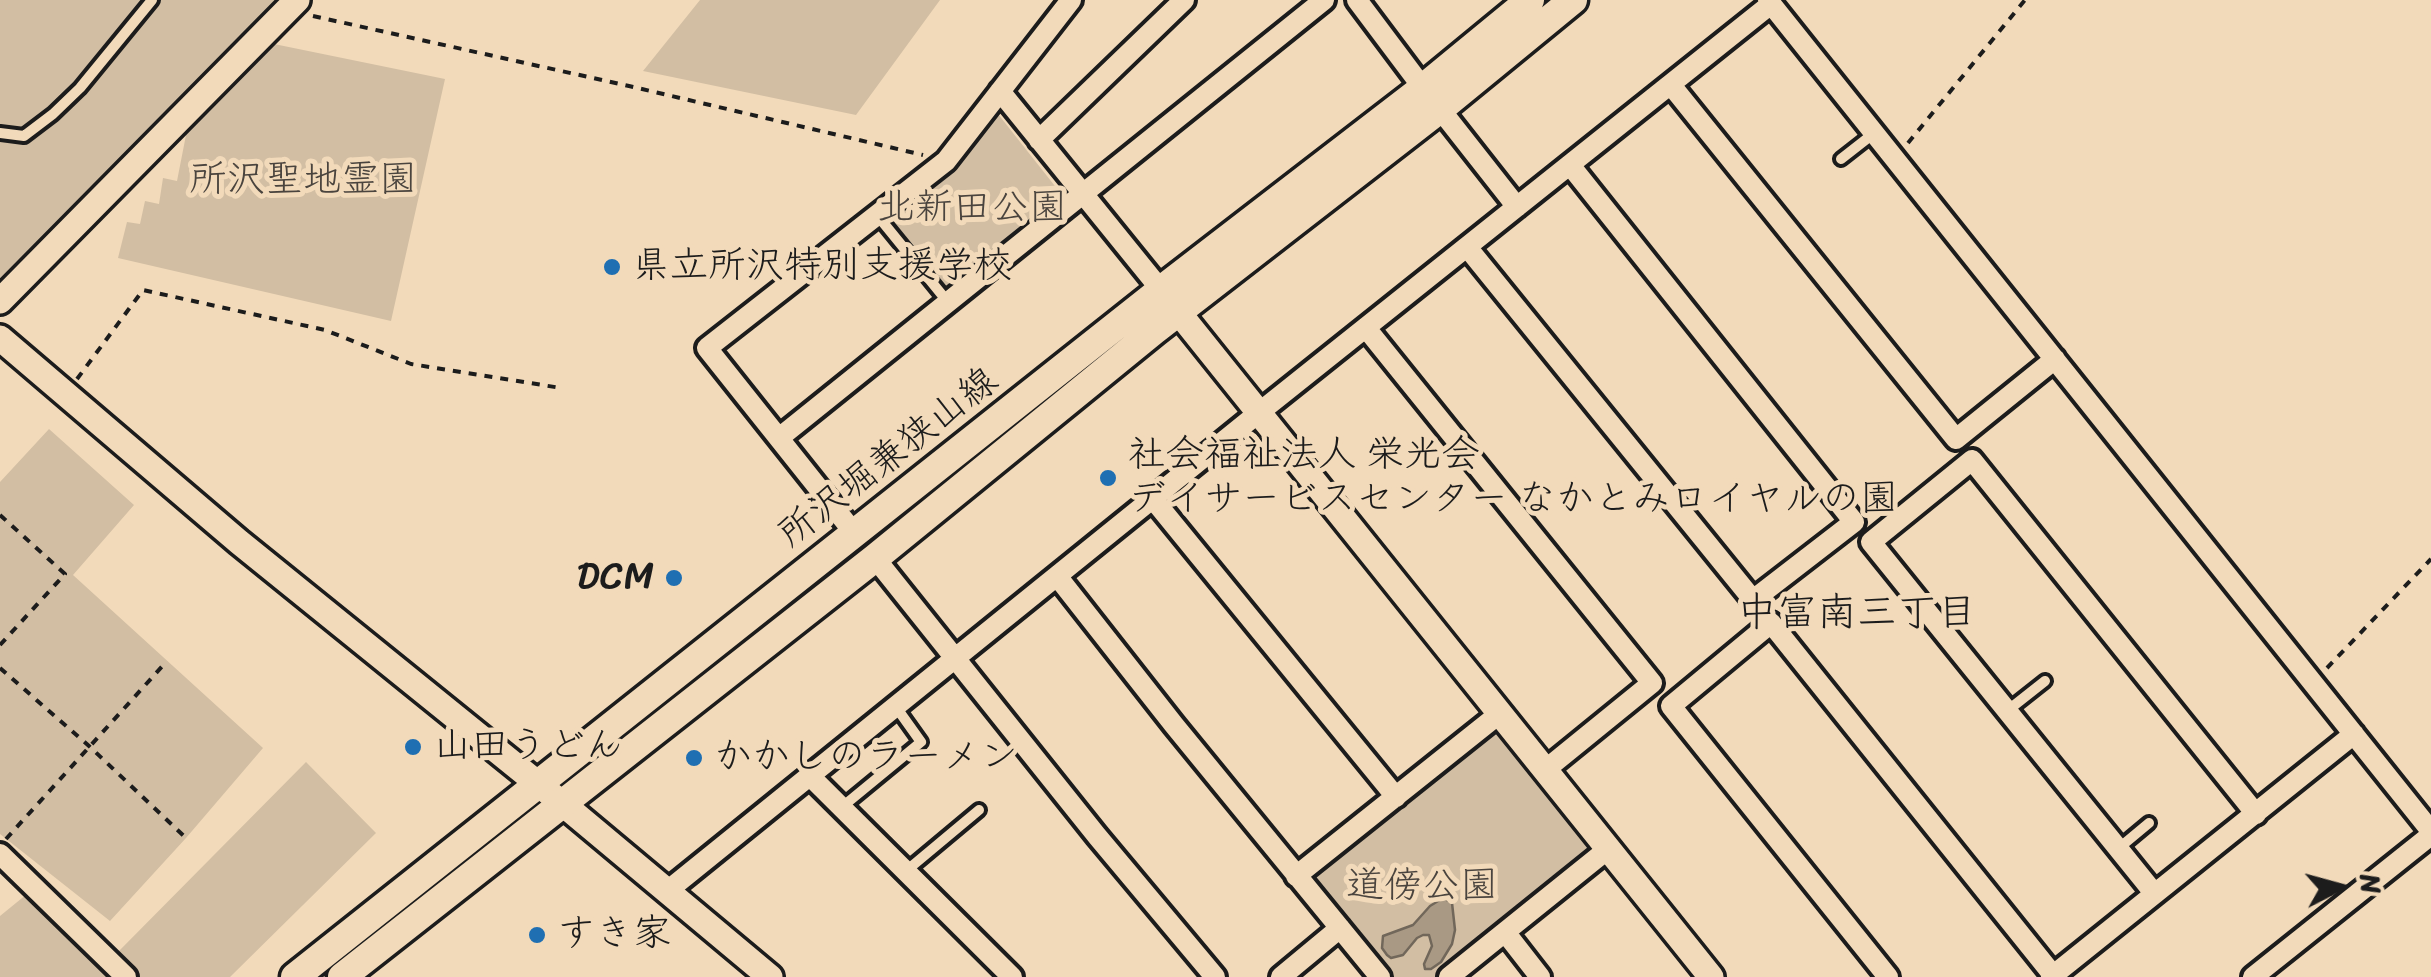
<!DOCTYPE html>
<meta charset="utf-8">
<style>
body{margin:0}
#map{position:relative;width:2431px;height:977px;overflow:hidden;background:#f2daba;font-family:Sriracha,sans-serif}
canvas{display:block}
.north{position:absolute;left:2291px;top:837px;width:100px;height:100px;-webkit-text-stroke:8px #f2daba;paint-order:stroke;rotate:84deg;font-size:28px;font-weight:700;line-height:40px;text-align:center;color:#1c1c1c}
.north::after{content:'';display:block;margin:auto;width:35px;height:45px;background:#1c1c1c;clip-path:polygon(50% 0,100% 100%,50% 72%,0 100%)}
</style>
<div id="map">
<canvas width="2431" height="977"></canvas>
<div class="north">N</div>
</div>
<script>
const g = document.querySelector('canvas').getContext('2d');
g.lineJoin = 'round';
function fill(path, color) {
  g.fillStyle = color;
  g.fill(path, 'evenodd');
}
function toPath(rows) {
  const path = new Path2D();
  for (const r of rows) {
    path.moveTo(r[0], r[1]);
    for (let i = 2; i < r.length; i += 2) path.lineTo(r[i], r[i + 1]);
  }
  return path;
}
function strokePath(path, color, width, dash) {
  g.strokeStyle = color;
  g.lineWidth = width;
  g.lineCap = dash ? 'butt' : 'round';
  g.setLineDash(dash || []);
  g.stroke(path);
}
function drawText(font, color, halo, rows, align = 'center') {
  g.font = font + ' Sriracha,"Klee One",sans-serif';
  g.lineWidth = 10;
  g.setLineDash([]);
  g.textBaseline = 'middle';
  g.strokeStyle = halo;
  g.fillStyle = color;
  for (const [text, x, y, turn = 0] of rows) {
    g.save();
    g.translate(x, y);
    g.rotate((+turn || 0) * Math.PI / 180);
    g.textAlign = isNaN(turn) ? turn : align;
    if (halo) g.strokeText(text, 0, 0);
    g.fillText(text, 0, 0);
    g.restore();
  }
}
const green = toPath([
 [0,0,284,0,0,283],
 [700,0,940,0,856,115,643,71],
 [274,44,445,79,391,321,118,258,127,222,140,224,145,201,159,204,163,178,177,181,186,135],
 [990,114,998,114,1062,195,1061,200,950,288,941,287,887,219],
 [49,429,134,505,73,575,263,748,186,838,110,921,0,834,0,482],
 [1494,730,1592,852,1438,977,1389,977,1312,882,1312,873],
 [306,762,376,833,230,977,140,977,116,954],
 [27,894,114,977,0,977,0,916]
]);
const water = toPath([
 [1443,898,1452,903,1455,930,1452,944,1441,962,1431,969,1425,969,1424,964,1432,946,1429,935,1423,935,1417,938,1403,955,1391,958,1387,955,1382,948,1383,936,1413,925,1430,906,1443,898]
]);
const path = toPath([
 [313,16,629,86,923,155],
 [1908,143,2025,0],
 [77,379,143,290,325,330,411,364,561,388],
 [0,515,65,574,0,645],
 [0,668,89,746,186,838],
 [2327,668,2431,559],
 [6,839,167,661]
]);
const service = toPath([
 [0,133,24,136,53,114,80,88,152,0],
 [1841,159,1873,134],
 [877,215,947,301],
 [2007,711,2045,681],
 [842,807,921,742,896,707],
 [2119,848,2149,823],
 [906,871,979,810]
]);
const minor = toPath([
 [1357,0,1423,88],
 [1768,0,2431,831],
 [1671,85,1956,439,2055,359],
 [1000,91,1161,290],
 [1440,109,1517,207],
 [1039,140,1184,0],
 [1467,247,1753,600,1854,522,1570,165],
 [1366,328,1652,683,1545,770],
 [779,438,1324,0],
 [1153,499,1396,797],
 [855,534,707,348,946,161,1071,0],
 [875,558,1097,836,1215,977],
 [1057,576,1174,725,1380,977],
 [810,776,1012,977],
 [0,854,126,977],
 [1296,876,1499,714],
 [666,892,1246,423,1771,4],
 [2154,893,1871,542,1972,460,2256,814],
 [1505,932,1540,977],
 [1281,977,1340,928],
 [1449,977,1608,849],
 [1888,977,1671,706,1771,623,2053,975],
 [2051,977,2354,734],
 [2253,977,2431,835]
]);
const tertiary = toPath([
 [1167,298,1711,977],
 [0,301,297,0],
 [0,338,239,542,563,804,770,977]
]);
const secondary = toPath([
 [295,977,1161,290,1423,88,1530,0],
 [342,977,875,558,1155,330,1440,109,1573,0]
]);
const markers = [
 [612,267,10,"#1f6fb2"],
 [1108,478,10,"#1f6fb2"],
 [674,578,10,"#1f6fb2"],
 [413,747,10,"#1f6fb2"],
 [694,758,10,"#1f6fb2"],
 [537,935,10,"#1f6fb2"]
];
const parkNames = [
 ["所沢聖地霊園",303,181],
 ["北新田公園",972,209],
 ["道傍公園",1422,887]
];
const poiNames = [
 ["県立所沢特別支援学校",632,267],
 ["社会福祉法人 栄光会",1128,456],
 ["デイサービスセンター なかとみロイヤルの園",1128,500],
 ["DCM",654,578,"right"],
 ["山田うどん",433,747],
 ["かかしのラーメン",714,758],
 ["すき家",557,935]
];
const streetNames = [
 ["所沢堀兼狭山線",889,459,-38]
];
const neighbourhoodNames = [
 ["中富南三丁目",1857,615]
];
fill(green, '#d2bea3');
fill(water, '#a99984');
strokePath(water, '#71675a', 2.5);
strokePath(service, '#1c1c1c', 18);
strokePath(minor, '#1c1c1c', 28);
strokePath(tertiary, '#1c1c1c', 32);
strokePath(secondary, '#1c1c1c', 35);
strokePath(path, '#1c1c1c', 4, [8, 8]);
strokePath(service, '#f2daba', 10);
strokePath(minor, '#f2daba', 20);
strokePath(tertiary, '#f2daba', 25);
strokePath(secondary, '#f2daba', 28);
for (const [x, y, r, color] of markers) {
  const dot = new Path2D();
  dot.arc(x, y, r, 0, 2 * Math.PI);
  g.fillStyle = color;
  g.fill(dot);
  strokePath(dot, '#f2daba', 4);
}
drawText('38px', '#4a443e', '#f2daba', parkNames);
drawText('38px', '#1c1c1c', '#f2daba', poiNames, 'left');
drawText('38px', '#1c1c1c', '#f2daba', streetNames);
drawText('40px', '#1c1c1c', '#f2daba', neighbourhoodNames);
</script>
